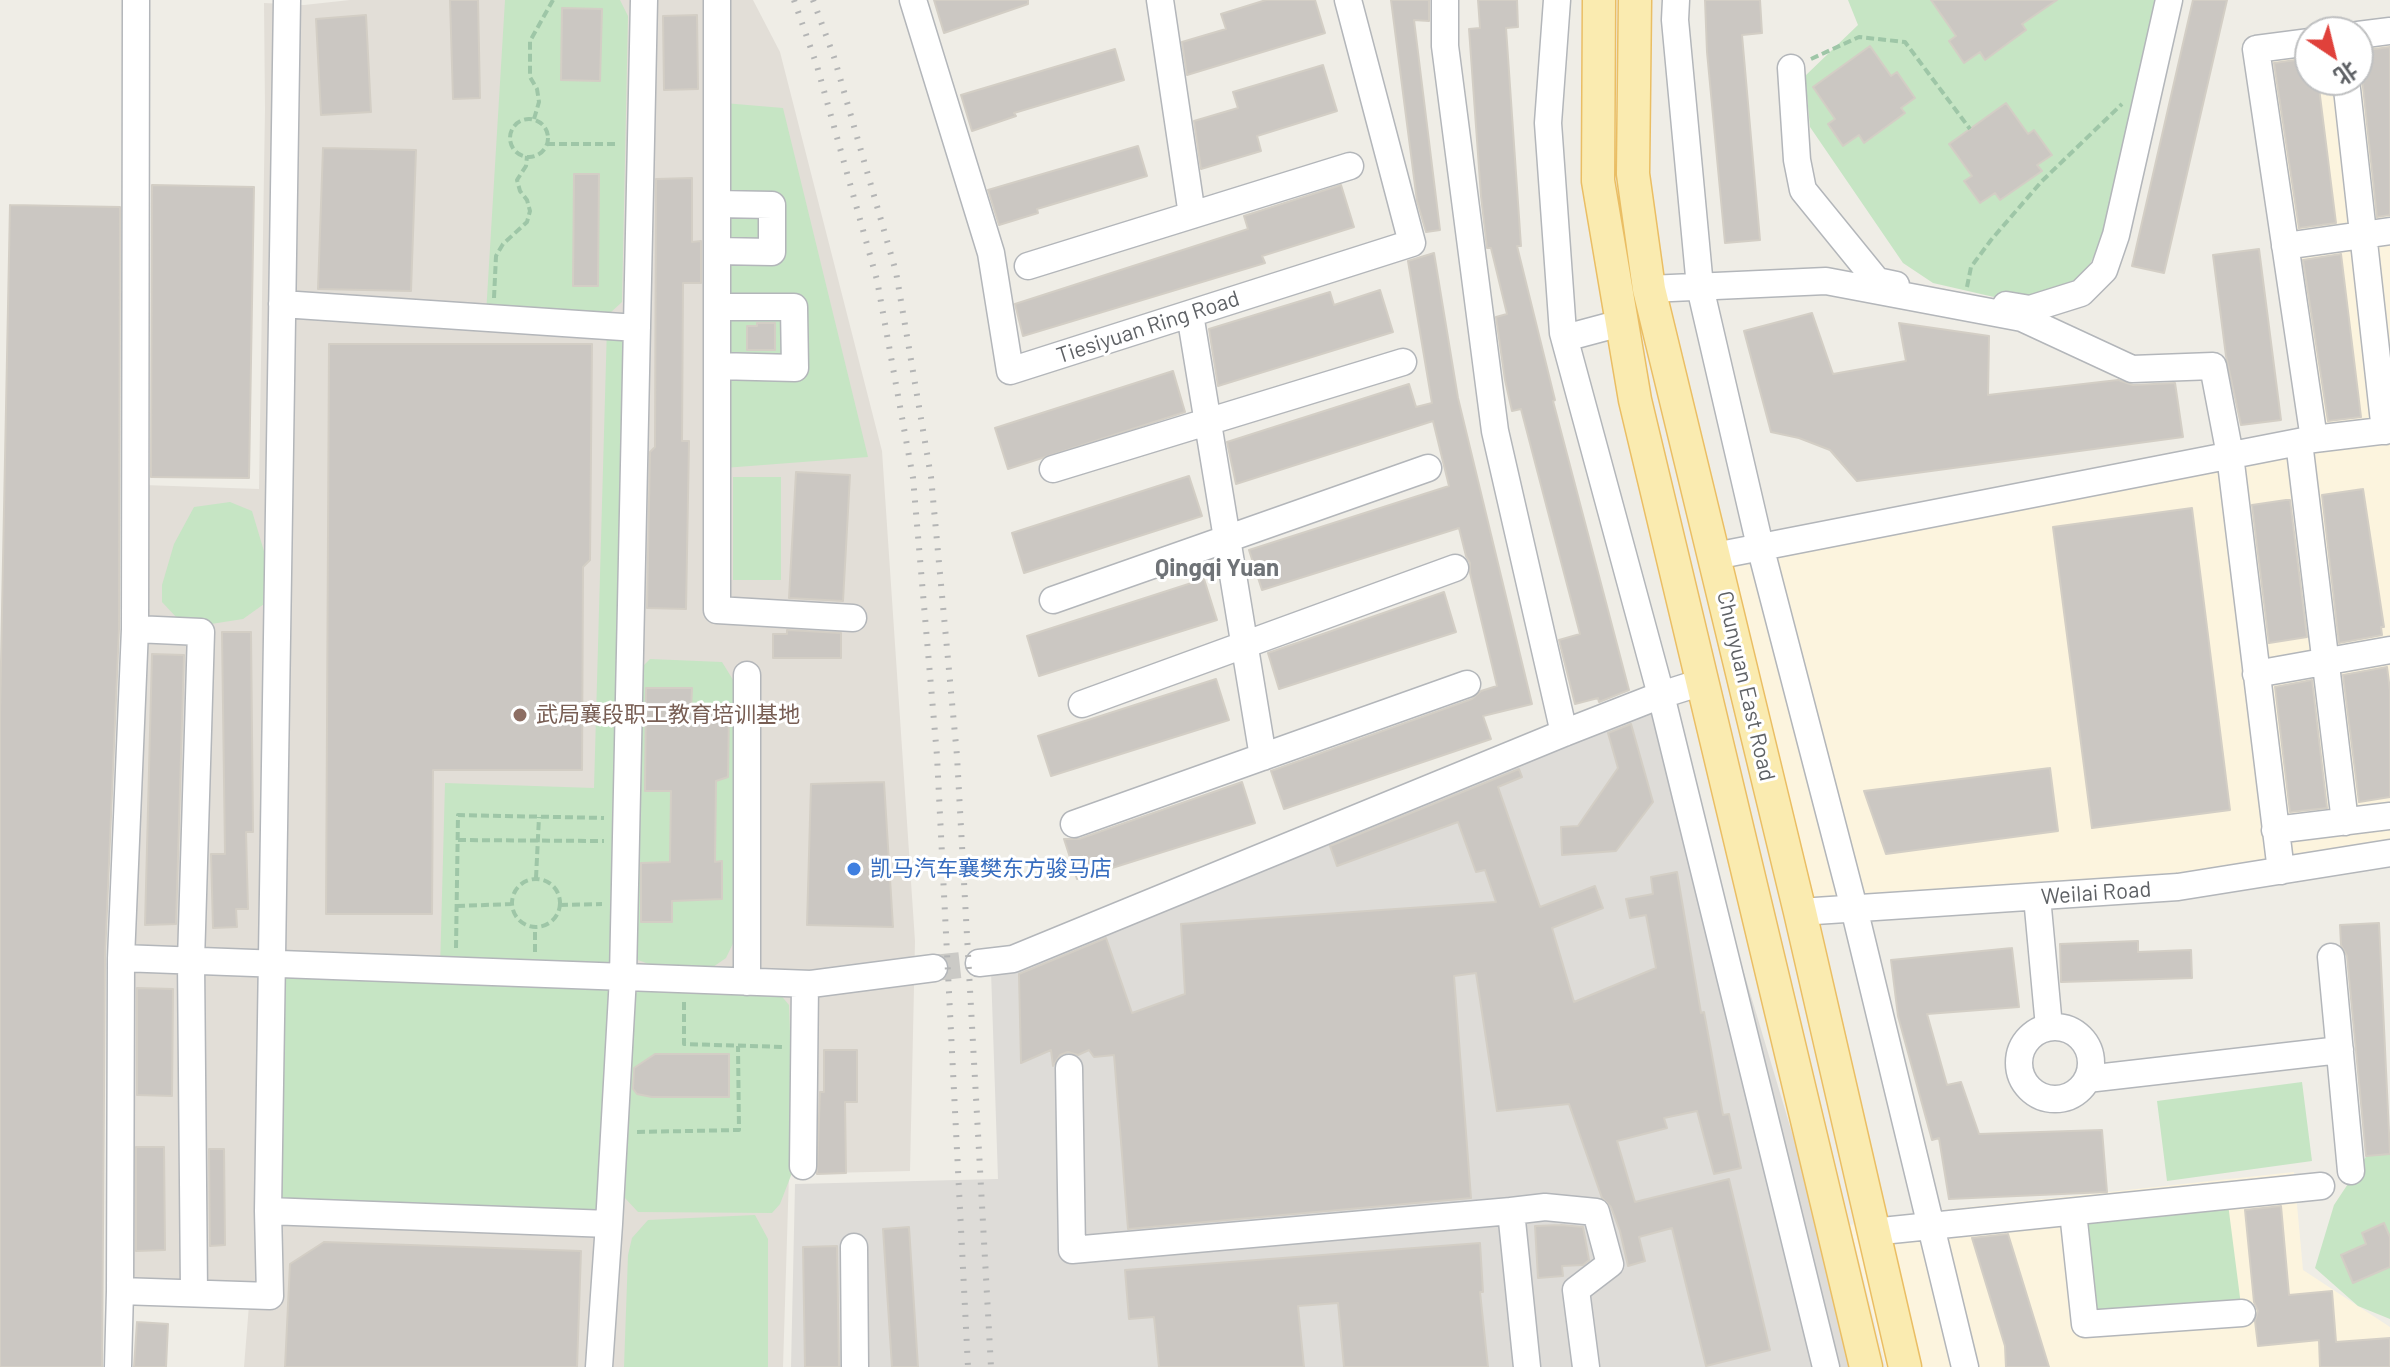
<!DOCTYPE html>
<meta charset="utf-8">
<style>
body{margin:0}
#map{position:relative;width:2390px;height:1367px;overflow:hidden;background:#efede6;font-family:Barlow,"Noto Sans SC",sans-serif}
canvas{display:block}
.north{position:absolute;left:2294px;top:16px;width:80px;height:80px;box-sizing:border-box;background:#fff;border:2px solid #bfc0c1;border-radius:50%;rotate:145deg;font-size:22px;font-weight:700;line-height:32px;text-align:center;color:#5e6165}
.north::after{content:'';display:block;margin:auto;width:28px;height:36px;background:#e0413b;clip-path:polygon(50% 0,100% 100%,50% 72%,0 100%)}
</style>
<div id="map">
<canvas width="2390" height="1367"></canvas>
<div class="north">北</div>
</div>
<script>
const g = document.querySelector('canvas').getContext('2d');
g.lineJoin = 'round';
function fill(path, color) {
  g.fillStyle = color;
  g.fill(path, 'evenodd');
}
function toPath(rows) {
  const path = new Path2D();
  for (const r of rows) {
    if (r.length === 3) {
      path.moveTo(r[0] + r[2], r[1]);
      path.arc(r[0], r[1], r[2], 0, 2 * Math.PI);
      continue;
    }
    path.moveTo(r[0], r[1]);
    for (let i = 2; i < r.length; i += 2) path.lineTo(r[i], r[i + 1]);
  }
  return path;
}
function strokePath(path, color, width, dash) {
  g.strokeStyle = color;
  g.lineWidth = width;
  g.lineCap = dash ? 'butt' : 'round';
  g.setLineDash(dash || []);
  g.stroke(path);
}
function drawText(font, color, halo, rows, align = 'center') {
  g.font = font + ' Barlow,"Noto Sans SC",sans-serif';
  g.lineWidth = 6;
  g.setLineDash([]);
  g.textBaseline = 'middle';
  g.strokeStyle = halo;
  g.fillStyle = color;
  for (const [text, x, y, turn = 0] of rows) {
    g.save();
    g.translate(x, y);
    g.rotate((+turn || 0) * Math.PI / 180);
    g.textAlign = isNaN(turn) ? turn : align;
    if (halo) g.strokeText(text, 0, 0);
    g.fillText(text, 0, 0);
    g.restore();
  }
}
const commercial = toPath([
 [2390,34,2390,847,2281,871,1800,912,1715,556,2314,439,2256,49,2310,43,2310,80,2358,80,2358,37],
 [2294,1172,2303,1270,2390,1327,2390,1367,1886,1367,1850,1225,1933,1211]
]);
const industrial = toPath([
 [1661,695,1862,1367,791,1367,795,1184,998,1179,991,971]
]);
const education = toPath([
 [350,0,753,0,780,52,882,451,915,941,910,1171,789,1174,783,1367,244,1367,249,1305,127,1304,144,485,259,489,265,109,264,3,304,5]
]);
const green = toPath([
 [505,0,620,0,628,16,622,302,610,313,486,314],
 [1848,0,2157,0,2108,228,2084,276,2020,303,1933,283,1903,263,1810,127,1805,76,1858,25],
 [724,103,783,108,868,457,724,468],
 [607,326,637,328,609,1224,268,1211,271,964,440,970,445,783,594,788],
 [733,477,781,477,781,580,733,580],
 [230,502,252,511,269,568,264,604,243,619,211,624,177,618,162,602,162,585,174,544,194,507],
 [650,659,722,662,735,683,737,935,726,958,713,967,662,969,638,960,629,946,636,673],
 [639,989,779,993,789,1005,795,1165,780,1204,772,1213,638,1212,625,1198,631,1001],
 [2302,1082,2312,1161,2167,1181,2157,1101],
 [2390,1136,2390,1319,2358,1306,2315,1268,2334,1205,2373,1146],
 [2227,1196,2242,1313,2085,1324,2073,1212],
 [755,1215,768,1239,768,1367,624,1367,628,1255,632,1238,648,1220]
]);
const building = toPath([
 [450,0,478,0,480,98,453,99,450,0],
 [934,0,1028,0,1028,4,944,33,934,0],
 [1266,0,1315,0,1325,33,1187,75,1182,42,1226,29,1221,14,1266,0],
 [1391,0,1429,0,1429,21,1414,20,1440,230,1426,232,1417,201,1391,0],
 [1478,0,1517,0,1518,27,1506,28,1521,246,1517,246,1555,400,1553,401,1629,690,1599,702,1598,698,1575,704,1559,640,1580,634,1521,409,1512,411,1505,380,1496,317,1507,314,1491,248,1487,248,1481,196,1469,29,1480,28,1478,0],
 [1705,0,1760,0,1762,33,1742,35,1760,240,1725,243,1707,52,1705,0],
 [1931,0,2057,0,2022,24,2026,30,1985,60,1980,52,1964,63,1949,41,1956,36,1931,0],
 [2193,0,2227,0,2164,273,2132,266,2193,0],
 [562,8,602,9,600,81,561,80,562,8],
 [366,15,371,112,321,115,316,19,366,15],
 [697,15,698,89,664,90,663,16,697,15],
 [1870,46,1891,76,1897,72,1915,98,1901,108,1905,113,1864,143,1859,135,1843,146,1828,124,1835,119,1813,87,1870,46],
 [2390,47,2390,215,2377,217,2362,78,2358,70,2358,51,2390,47],
 [1115,49,1124,80,1014,113,1016,116,972,131,961,95,1115,49],
 [2310,58,2310,80,2318,80,2336,223,2299,228,2274,63,2310,58],
 [1323,65,1337,111,1257,136,1261,151,1201,169,1194,121,1238,108,1233,92,1323,65],
 [2006,103,2028,134,2034,130,2052,155,2037,165,2042,171,2000,200,1995,193,1980,203,1964,181,1972,176,1949,144,2006,103],
 [1138,146,1147,176,1037,209,1038,213,999,225,988,190,1138,146],
 [323,148,416,150,411,291,318,289,323,148],
 [574,174,599,174,598,286,573,286,574,174],
 [692,178,692,242,701,241,701,283,683,283,682,441,689,441,686,609,647,608,650,452,655,447,656,179,692,178],
 [152,185,254,187,249,478,151,477,152,185],
 [1341,185,1354,227,1262,256,1265,263,1023,336,1015,304,1248,229,1244,216,1341,185],
 [10,205,120,207,119,629,105,957,102,1367,0,1367,0,713,10,205],
 [2259,249,2281,420,2241,425,2226,356,2213,255,2259,249],
 [1434,253,1458,398,1532,704,1483,716,1491,739,1284,809,1271,771,1472,699,1481,691,1497,686,1470,573,1470,563,1466,556,1459,528,1262,590,1249,550,1449,486,1433,421,1236,484,1227,442,1409,384,1416,407,1432,403,1408,261,1434,253],
 [2341,254,2361,417,2328,421,2303,260,2341,254],
 [1380,290,1393,332,1218,386,1209,329,1330,292,1334,305,1380,290],
 [1812,313,1833,374,1906,361,1899,323,1989,336,1988,395,2118,380,2133,385,2175,383,2183,437,1857,481,1830,450,1799,438,1771,432,1744,331,1812,313],
 [757,323,775,323,775,350,747,350,747,326,757,326,757,323],
 [329,344,592,344,590,560,583,567,582,770,433,770,432,914,326,914,329,344],
 [1173,371,1185,412,1008,469,995,428,1173,371],
 [796,472,850,475,843,601,789,598,796,472],
 [1189,476,1202,516,1024,573,1012,533,1189,476],
 [2363,489,2384,627,2381,627,2382,635,2339,643,2322,495,2363,489],
 [2286,500,2290,500,2307,637,2269,643,2252,505,2286,500],
 [2192,508,2230,810,2092,828,2053,527,2192,508],
 [1204,579,1217,620,1039,676,1027,636,1204,579],
 [1444,592,1456,632,1279,689,1268,653,1444,592],
 [787,630,841,633,841,658,773,658,773,634,787,634,787,630],
 [222,632,251,632,253,832,246,832,248,909,236,909,237,927,213,928,211,854,225,854,222,632],
 [152,654,184,655,176,924,145,925,152,654],
 [2387,667,2390,690,2390,797,2359,802,2343,675,2387,667],
 [1216,679,1229,720,1051,776,1038,736,1216,679],
 [2312,680,2327,808,2290,812,2275,687,2312,680],
 [646,688,692,688,691,712,729,712,728,777,716,781,715,862,722,861,722,899,672,901,672,922,641,922,641,863,670,862,671,791,645,791,646,688],
 [1631,724,1653,802,1616,851,1562,855,1561,827,1578,826,1618,768,1608,733,1631,724],
 [2050,768,2058,831,1886,854,1864,791,2050,768],
 [1519,769,1522,777,1498,787,1540,907,1595,886,1603,908,1552,928,1574,1002,1656,968,1646,915,1630,918,1626,899,1653,894,1651,877,1677,872,1701,1013,1704,1012,1723,1115,1729,1114,1741,1168,1714,1174,1697,1111,1664,1118,1667,1128,1617,1141,1635,1202,1729,1179,1770,1350,1706,1366,1672,1228,1639,1237,1645,1261,1628,1266,1620,1231,1611,1207,1602,1198,1569,1104,1497,1111,1476,973,1454,976,1471,1198,1128,1229,1114,1055,1094,1057,1089,1050,1078,1055,1068,1052,1060,1055,1053,1066,1051,1050,1021,1063,1019,974,1106,938,1132,1013,1185,994,1181,924,1496,902,1485,870,1476,872,1458,822,1337,866,1330,846,1519,769],
 [884,782,893,927,807,925,811,784,884,782],
 [1242,782,1255,823,1077,879,1064,839,1079,839,1242,782],
 [2379,923,2390,1154,2366,1156,2347,956,2341,945,2340,925,2379,923],
 [2138,941,2138,952,2191,950,2192,978,2061,982,2060,944,2138,941],
 [2012,948,2019,1007,1927,1014,1947,1085,1961,1082,1979,1134,2102,1130,2107,1192,1949,1199,1939,1138,1932,1140,1898,1016,1891,960,2012,948],
 [137,988,173,989,172,1096,137,1095,137,988],
 [824,1050,857,1050,857,1102,845,1102,846,1173,817,1174,820,1092,824,1092,824,1050],
 [655,1054,729,1054,729,1097,652,1097,637,1094,633,1089,634,1068,655,1054],
 [136,1147,164,1147,165,1250,136,1251,136,1147],
 [209,1149,224,1149,225,1245,210,1246,209,1149],
 [2281,1206,2289,1295,2332,1291,2336,1342,2390,1338,2390,1367,2320,1367,2319,1340,2258,1346,2255,1321,2258,1311,2254,1302,2245,1210,2281,1206],
 [2384,1223,2390,1237,2390,1267,2353,1283,2341,1255,2366,1244,2362,1233,2384,1223],
 [1561,1225,1583,1227,1589,1260,1583,1265,1562,1266,1563,1276,1538,1278,1535,1226,1561,1225],
 [909,1227,918,1367,892,1367,883,1229,909,1227],
 [2008,1234,2049,1367,2006,1367,2005,1346,1972,1238,2008,1234],
 [324,1242,581,1251,577,1367,285,1367,290,1264,324,1242],
 [1480,1243,1483,1292,1480,1292,1488,1367,1344,1367,1338,1303,1298,1306,1304,1367,1159,1367,1154,1317,1129,1319,1125,1270,1480,1243],
 [837,1246,839,1367,805,1367,803,1247,837,1246],
 [137,1322,168,1324,166,1367,134,1367,137,1322]
]);
const minorTunnel = toPath([
 [934,968,979,963]
]);
const path = toPath([
 [1811,59,1859,37,1905,42,1970,129],
 [534,119,539,102,537,89,530,77,530,41,553,0],
 [529,138,19],
 [547,144,618,144],
 [1967,287,1971,267,1991,240,2042,181,2122,104],
 [494,298,496,256,503,244,527,222,530,211,527,200,520,191,517,180,526,166,527,156],
 [458,840,604,841],
 [536,878,539,817],
 [536,903,24],
 [560,905,602,904],
 [457,906,512,904],
 [456,948,458,815,604,818],
 [535,952,535,926],
 [684,1002,684,1044,785,1047],
 [637,1132,739,1130,738,1046]
]);
const minor = toPath([
 [287,0,268,1211,609,1224,623,977,644,0],
 [717,0,717,610,853,618],
 [913,0,991,253,1010,371,1412,243,1348,0],
 [1160,0,1192,215],
 [1445,0,1445,46,1495,431,1564,733],
 [1557,0,1548,123,1563,333,1661,695,1826,1367],
 [1676,0,1675,20,1700,287,1760,546,1854,908,1965,1367],
 [2358,35,2390,31],
 [1791,68,1797,160,1803,190,1877,281,1896,285],
 [2346,80,2385,431],
 [2285,246,2390,231],
 [717,251,772,252,772,205,717,204],
 [1028,266,1350,166],
 [1649,289,1826,281,2022,318,2132,369,2213,366,2230,455,2281,871],
 [282,304,637,328],
 [2006,305,2030,309,2081,293,2104,270,2116,235,2169,0],
 [1190,314,1263,757],
 [1565,338,1621,323],
 [717,366,795,368,794,307,717,307],
 [2314,439,2390,430],
 [2299,442,2345,822],
 [1053,469,1403,362],
 [1715,556,2314,439,2256,49,2310,42],
 [1053,600,1428,468],
 [135,629,136,0],
 [2256,674,2390,650],
 [747,675,747,982],
 [1082,704,1455,568],
 [1074,824,1467,684],
 [2275,830,2390,816],
 [2037,897,2049,1027],
 [1800,912,2178,887,2390,853],
 [2331,957,2351,1171],
 [121,958,811,984,934,968],
 [979,963,1013,959,1564,733,1661,695,1702,682],
 [2055,1063,36],
 [1069,1068,1072,1250,1511,1211,1527,1367],
 [2087,1079,2340,1050],
 [803,1166,805,984],
 [1511,1211,1545,1207,1596,1212,1610,1264,1576,1290,1586,1367],
 [2073,1212,2085,1324,2242,1313],
 [1872,1232,2321,1186],
 [854,1247,855,1367],
 [120,1291,121,958,135,629,201,632,191,961,194,1293],
 [118,1367,120,1291,270,1296,268,1211],
 [599,1367,609,1224]
]);
const major = toPath([
 [1599,0,1598,181,1635,400,1866,1367],
 [1635,0,1633,174,1649,289,1800,912,1905,1367]
]);
const rail = toPath([
 [794,0,817,66,877,280,913,478,937,756,968,1367],
 [813,0,834,57,896,272,931,477,957,756,991,1367]
]);
const markers = [
 [520,715,8,"#8d6e63"],
 [854,869,8,"#3f7fe0"]
];
const streetNames = [
 ["Tiesiyuan Ring Road",1148,327,-18],
 ["Chunyuan East Road",1746,686,77],
 ["Weilai Road",2096,893,-4]
];
const educationNames = [
 ["武局襄段职工教育培训基地",536,715]
];
const shopNames = [
 ["凯马汽车襄樊东方骏马店",870,869]
];
const neighbourhoodNames = [
 ["Qingqi Yuan",1217,568]
];
fill(commercial, '#fcf4de');
fill(industrial, '#dedcd8');
fill(education, '#e2ded7');
fill(green, '#c6e5c4');
fill(building, '#cbc7c2');
strokePath(building, '#d3cec5', 2);
strokePath(minorTunnel, '#cbcac6', 26, [26, 13]);
strokePath(minor, '#b3b6ba', 29);
strokePath(major, '#eabe64', 35);
strokePath(path, '#9ec6a7', 4, [8, 4]);
strokePath(minor, '#fff', 26);
strokePath(major, '#faebb0', 32);
strokePath(rail, '#b4b5b5', 6, [2, 10]);
for (const [x, y, r, color] of markers) {
  const dot = new Path2D();
  dot.arc(x, y, r, 0, 2 * Math.PI);
  g.fillStyle = color;
  g.fill(dot);
  strokePath(dot, '#fff', 3);
}
drawText('22px', '#5e6165', '#fff', streetNames);
drawText('22px', '#785e54', '#fff', educationNames, 'left');
drawText('22px', '#366cbe', '#fff', shopNames, 'left');
drawText('bold 24px', '#6f7377', '#fff', neighbourhoodNames);
</script>
